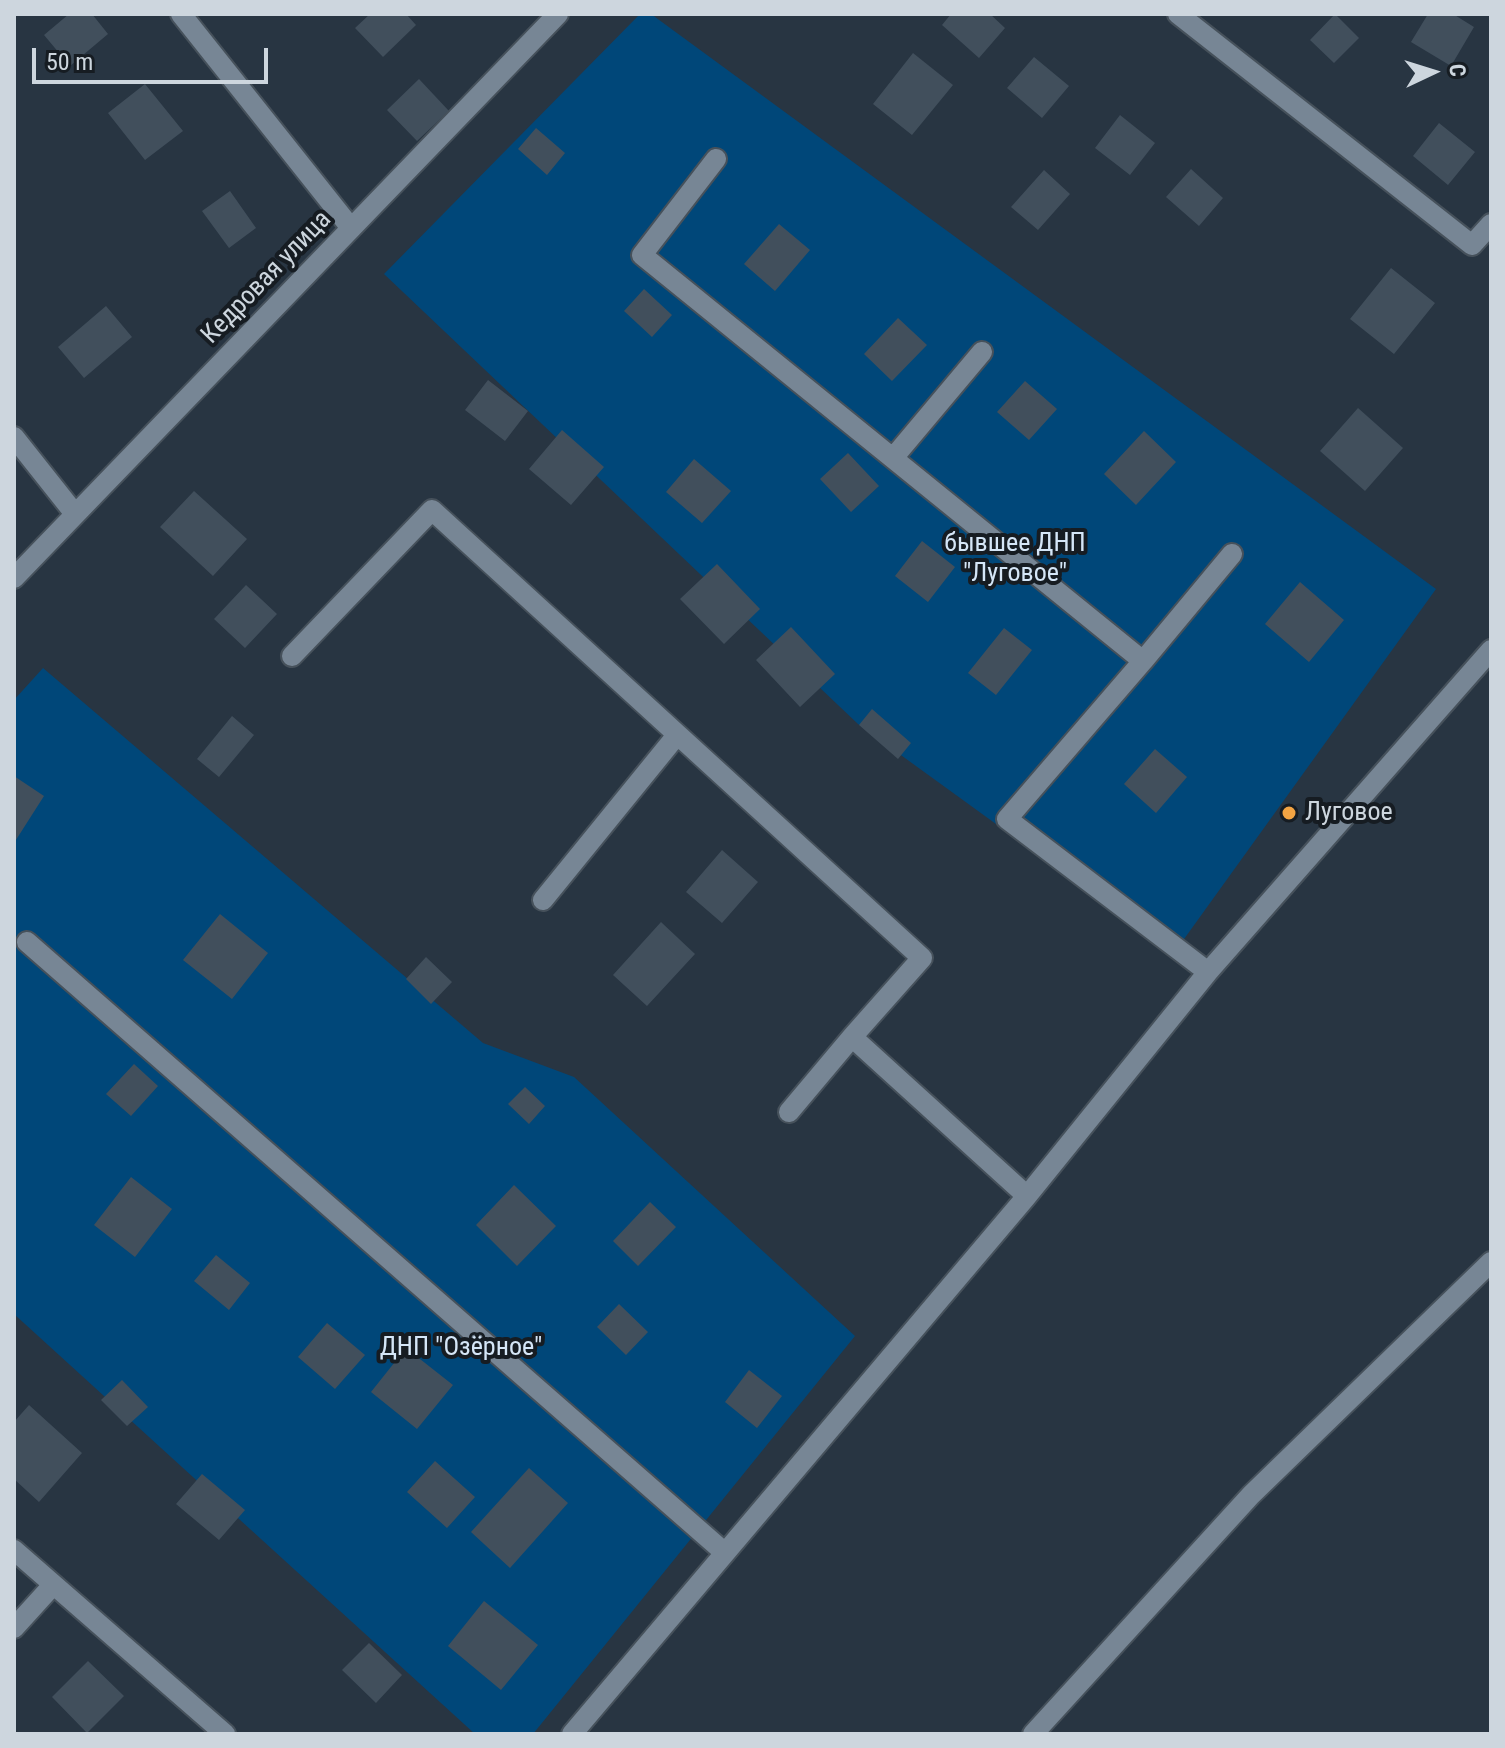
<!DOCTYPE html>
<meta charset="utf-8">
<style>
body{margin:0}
#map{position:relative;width:1505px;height:1748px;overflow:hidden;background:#283542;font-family:"Roboto Condensed",sans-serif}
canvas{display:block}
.frame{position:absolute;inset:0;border:16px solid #cdd6de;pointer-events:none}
.north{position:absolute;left:1393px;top:32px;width:80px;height:80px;-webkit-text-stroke:6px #161c22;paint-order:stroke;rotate:86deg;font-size:22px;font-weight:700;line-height:32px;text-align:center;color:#cdd6de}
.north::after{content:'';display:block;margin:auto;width:28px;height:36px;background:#cdd6de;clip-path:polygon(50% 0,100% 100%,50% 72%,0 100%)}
.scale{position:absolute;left:32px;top:48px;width:236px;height:36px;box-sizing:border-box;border:4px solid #cdd6de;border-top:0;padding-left:10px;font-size:24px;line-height:28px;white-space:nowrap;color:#cdd6de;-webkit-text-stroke:6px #161c22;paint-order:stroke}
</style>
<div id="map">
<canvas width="1505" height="1748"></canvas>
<div class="frame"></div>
<div class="north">С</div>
<div class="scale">50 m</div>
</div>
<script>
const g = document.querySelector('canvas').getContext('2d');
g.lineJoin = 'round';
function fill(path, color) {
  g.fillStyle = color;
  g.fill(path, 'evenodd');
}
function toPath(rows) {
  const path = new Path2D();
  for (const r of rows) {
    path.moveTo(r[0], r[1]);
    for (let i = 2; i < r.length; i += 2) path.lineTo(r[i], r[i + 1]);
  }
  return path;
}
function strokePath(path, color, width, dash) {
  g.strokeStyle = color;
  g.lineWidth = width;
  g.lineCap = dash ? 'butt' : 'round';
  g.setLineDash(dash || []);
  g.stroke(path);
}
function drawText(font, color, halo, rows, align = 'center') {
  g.font = font + ' "Roboto Condensed",sans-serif';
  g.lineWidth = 8;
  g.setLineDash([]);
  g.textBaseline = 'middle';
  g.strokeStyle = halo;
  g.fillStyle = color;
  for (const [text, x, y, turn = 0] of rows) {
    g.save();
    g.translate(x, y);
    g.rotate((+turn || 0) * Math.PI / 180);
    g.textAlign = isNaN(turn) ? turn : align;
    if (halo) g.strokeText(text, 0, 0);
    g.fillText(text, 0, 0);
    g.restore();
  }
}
const green = toPath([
 [640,14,651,14,1436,589,1174,953,858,724,384,274],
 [43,668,483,1043,574,1077,855,1336,533,1734,475,1734,14,1314,14,700]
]);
const building = toPath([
 [69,14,92,14,108,34,70,66,44,35],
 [370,14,406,14,416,25,383,57,355,28],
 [951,14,990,14,1005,28,979,58,942,25],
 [1335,14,1359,38,1334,63,1310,40],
 [1428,14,1453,14,1474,27,1451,66,1411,42],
 [913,53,953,85,912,135,873,104],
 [1034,57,1069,86,1042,118,1007,88],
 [419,79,449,111,417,141,387,110],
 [145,84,183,131,145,160,108,113],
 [1120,115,1155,143,1130,175,1095,148],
 [1439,123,1475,152,1448,185,1413,156],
 [536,128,565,153,547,175,518,149],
 [1191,169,1223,198,1199,226,1166,197],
 [1044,170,1070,194,1038,230,1011,207],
 [230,191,256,228,229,248,202,211],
 [779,224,810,250,775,291,744,264],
 [1391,268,1435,303,1394,354,1350,319],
 [644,289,672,315,652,337,624,311],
 [106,306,132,337,84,378,58,347],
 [898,318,927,345,892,381,864,354],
 [488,380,528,411,505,441,465,410],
 [1025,381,1057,409,1029,440,997,412],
 [1358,408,1403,448,1365,491,1320,451],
 [562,430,604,467,571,505,529,469],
 [1144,431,1176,462,1136,505,1104,474],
 [848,453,879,486,851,512,820,479],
 [694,459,731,491,702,523,666,492],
 [194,491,247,539,213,576,160,527],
 [922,541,955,567,928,602,895,576],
 [717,564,760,609,724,644,680,599],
 [1300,582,1344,620,1309,662,1265,624],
 [246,585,277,614,245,648,214,619],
 [791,627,835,674,800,707,756,660],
 [1004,628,1032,650,996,695,968,673],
 [872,709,911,743,898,759,859,725],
 [232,716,254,735,219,777,197,759],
 [1155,749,1187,777,1156,813,1124,784],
 [14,776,44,796,14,843],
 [722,850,758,882,722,923,686,892],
 [220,914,268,953,232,999,183,960],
 [661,922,695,954,647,1006,613,975],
 [426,957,452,982,431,1004,406,979],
 [134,1064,158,1086,131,1116,106,1094],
 [525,1087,545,1106,529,1124,508,1104],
 [131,1177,172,1209,135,1257,94,1225],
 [514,1185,556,1226,517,1266,476,1225],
 [650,1202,676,1227,638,1266,613,1241],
 [216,1255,250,1283,229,1310,194,1281],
 [619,1304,648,1332,626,1355,597,1327],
 [327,1323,365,1355,335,1389,298,1357],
 [406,1348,453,1385,417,1429,371,1392],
 [749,1370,782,1396,757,1428,725,1402],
 [122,1380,148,1407,127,1426,101,1400],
 [29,1405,82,1453,39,1502,14,1479,14,1422],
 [435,1461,475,1497,447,1528,407,1492],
 [529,1468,568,1503,510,1568,471,1532],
 [202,1474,245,1510,219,1540,176,1504],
 [484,1601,538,1645,501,1690,448,1646],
 [369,1643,402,1675,376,1703,342,1670],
 [88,1661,124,1696,87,1733,52,1697]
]);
const minor = toPath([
 [181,14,351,228],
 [1178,14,1472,245,1491,224],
 [716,159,642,255,1143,661,1007,819,1208,972],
 [14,437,75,514],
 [893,458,982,352],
 [14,578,558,14],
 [292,656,432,510,922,958,852,1037,1027,1196],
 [1143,661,1232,554],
 [543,900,677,735],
 [27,942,724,1552],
 [789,1112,852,1037],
 [14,1550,225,1734],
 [14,1628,53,1585],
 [572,1734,1027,1196,1208,972,1491,650],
 [1033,1734,1251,1495,1491,1262]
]);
const markers = [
 [1289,813,8,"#f3a443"]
];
const streetNames = [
 ["Кедровая улица",267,278,-46]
];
const parkNames = [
 ["бывшее ДНП",1015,544],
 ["\"Луговое\"",1015,574],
 ["ДНП \"Озёрное\"",461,1348]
];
const poiNames = [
 ["Луговое",1305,813]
];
fill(green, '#004779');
fill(building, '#414f5c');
strokePath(minor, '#46515b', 24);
strokePath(minor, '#778695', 20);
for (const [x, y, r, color] of markers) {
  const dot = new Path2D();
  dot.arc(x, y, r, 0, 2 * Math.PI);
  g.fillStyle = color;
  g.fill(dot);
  strokePath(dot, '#161c22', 3);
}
drawText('26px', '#cdd6de', '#161c22', streetNames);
drawText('26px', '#d5e6f7', '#161c22', parkNames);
drawText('26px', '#cdd6de', '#161c22', poiNames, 'left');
</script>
